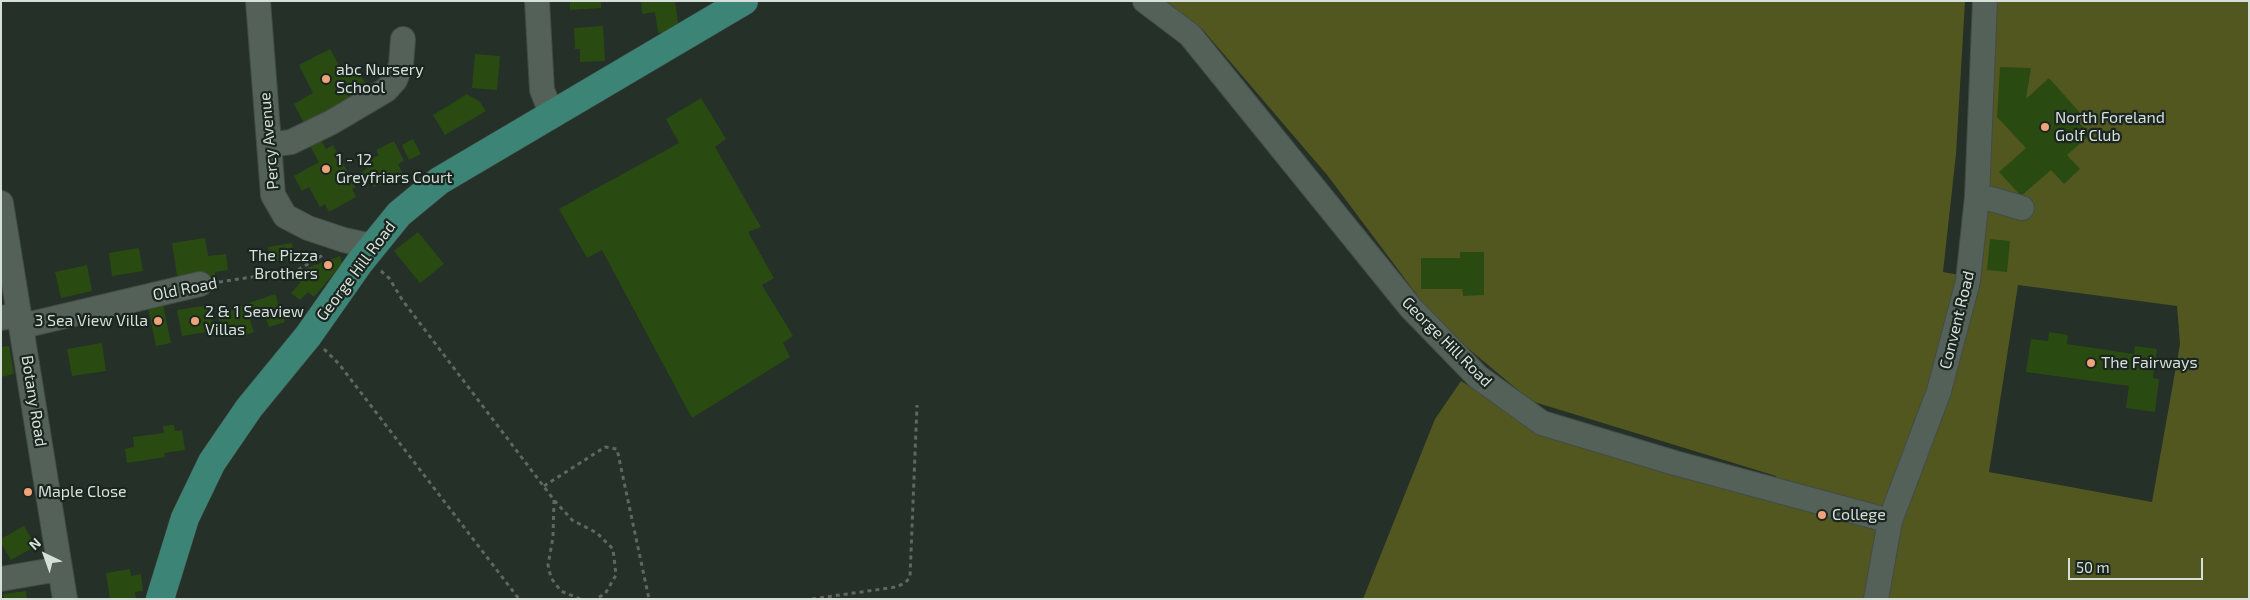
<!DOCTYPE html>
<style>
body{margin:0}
#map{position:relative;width:2250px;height:600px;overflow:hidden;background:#243028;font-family:"Exo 2",sans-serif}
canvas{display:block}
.frame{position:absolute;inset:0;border:2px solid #d7dfda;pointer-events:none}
.north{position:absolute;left:20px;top:530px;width:50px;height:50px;-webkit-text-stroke:4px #1a261f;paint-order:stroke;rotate:318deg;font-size:14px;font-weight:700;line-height:20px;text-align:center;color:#d7dfda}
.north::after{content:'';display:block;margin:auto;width:18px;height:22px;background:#d7dfda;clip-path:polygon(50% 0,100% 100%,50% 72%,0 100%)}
.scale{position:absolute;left:2068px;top:558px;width:135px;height:22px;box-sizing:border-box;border:2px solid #d7dfda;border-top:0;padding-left:6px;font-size:15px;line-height:18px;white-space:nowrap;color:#d7dfda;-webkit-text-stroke:4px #1a261f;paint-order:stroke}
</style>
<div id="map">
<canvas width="2250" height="600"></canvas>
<div class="frame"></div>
<div class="north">N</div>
<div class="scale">50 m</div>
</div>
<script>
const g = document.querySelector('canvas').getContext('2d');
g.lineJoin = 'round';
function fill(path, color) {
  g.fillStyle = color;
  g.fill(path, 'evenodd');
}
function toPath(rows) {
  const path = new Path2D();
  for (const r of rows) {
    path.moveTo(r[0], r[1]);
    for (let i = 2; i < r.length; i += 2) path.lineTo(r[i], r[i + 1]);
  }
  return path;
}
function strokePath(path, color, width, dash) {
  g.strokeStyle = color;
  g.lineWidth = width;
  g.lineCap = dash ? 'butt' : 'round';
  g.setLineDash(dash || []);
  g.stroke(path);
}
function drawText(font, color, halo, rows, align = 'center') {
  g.font = font + ' "Exo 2",sans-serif';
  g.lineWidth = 4.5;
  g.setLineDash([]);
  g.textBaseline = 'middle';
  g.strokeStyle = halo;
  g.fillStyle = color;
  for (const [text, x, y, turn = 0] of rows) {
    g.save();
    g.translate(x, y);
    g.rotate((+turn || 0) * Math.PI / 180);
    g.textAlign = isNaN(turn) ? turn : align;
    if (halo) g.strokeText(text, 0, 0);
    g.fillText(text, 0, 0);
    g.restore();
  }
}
const green = toPath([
 [1166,1,1965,1,1956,154,1943,272,1976,278,1984,1,2249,1,2249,599,1363,599,1435,419,1461,381,1545,434,1776,499,1776,476,1531,401,1438,323,1328,176,1203,30],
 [1460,252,1484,252,1484,295,1463,295],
 [2018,285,2177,306,2180,344,2152,502,1989,472]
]);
const building = toPath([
 [570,1,601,1,601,8,570,10],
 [641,1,675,1,679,31,658,33,655,12,642,14],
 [603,26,605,61,580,62,580,49,575,49,574,28],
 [330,49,345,76,357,69,369,90,305,125,294,104,313,93,299,65],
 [475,54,500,56,497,90,472,88],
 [2000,67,2031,68,2026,99,2049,78,2082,115,2077,120,2090,135,2067,155,2080,169,2064,184,2051,170,2021,196,1999,172,2026,148,1997,117],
 [467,94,480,102,486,111,445,135,433,115],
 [701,98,726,139,715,147,761,227,748,232,774,278,762,285,793,336,783,343,790,357,692,418,602,250,587,258,559,209,679,143,666,119],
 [413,139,421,154,409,160,402,145],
 [321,140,326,149,333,145,356,187,352,189,356,197,329,212,325,204,320,207,309,187,302,191,294,176,319,162,310,146],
 [394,141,404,161,398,164,403,174,384,185,383,183,374,187,370,180,365,183,360,173,367,169,364,163,379,155,376,150],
 [418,232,444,264,420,283,394,251],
 [205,238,208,256,226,254,228,270,215,272,215,276,178,282,172,243],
 [1990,239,2010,241,2007,272,1987,270],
 [292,243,294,258,270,262,268,247],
 [139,248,143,271,112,276,109,253],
 [1460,252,1484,252,1484,295,1463,296,1463,289,1421,289,1421,258,1460,258],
 [340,256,342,264,314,297,308,292,300,300,291,293,300,283,295,279,304,269],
 [87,265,92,291,61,298,55,272],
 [275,294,285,322,269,327,265,315,254,318,249,303],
 [161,295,171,343,156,346,146,298],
 [209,305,213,331,182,336,177,310],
 [245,305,254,332,237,338,233,326,223,330,217,315],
 [2049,332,2068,335,2067,344,2134,354,2135,346,2157,349,2153,378,2159,379,2155,412,2126,408,2129,386,2026,372,2031,339,2048,341],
 [102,343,106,371,72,376,67,349],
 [9,346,14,374,1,377,1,347],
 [174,425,175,431,182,430,185,450,164,453,165,457,127,463,125,449,134,447,133,437,164,433,163,426],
 [24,526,36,546,11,560,1,543,1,539],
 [130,569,131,576,141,574,143,591,135,592,136,599,110,599,106,573],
 [26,591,27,599,4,599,3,594]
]);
const path = toPath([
 [381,271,389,278,403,301,554,500,572,520,597,533,613,549,616,575,605,594,595,599],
 [219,282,298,270,323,255],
 [324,349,339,364,519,599],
 [544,486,605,447,617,449,649,599],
 [554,500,553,537,548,565,551,578,561,591,580,599],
 [812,599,896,587,905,583,910,577,917,405]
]);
const minor = toPath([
 [258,1,273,195,285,216,308,228,344,240,372,246],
 [537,1,542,90,552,115],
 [1145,1,1190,35,1411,308,1478,377,1542,423,1675,463,1890,521],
 [269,145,291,142,332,122,386,90,395,80,401,65,403,39],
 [1977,197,1991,199,2022,208],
 [1,203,65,599],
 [1,318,11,316,31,324,200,284],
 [1,579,59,569],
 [1876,599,1890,521,1939,391,1968,281,1977,197,1985,1]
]);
const major = toPath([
 [160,599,185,518,212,462,249,408,308,336,360,262,399,214,439,181,744,1]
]);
const markers = [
 [326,79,5,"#f0a278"],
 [2045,127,5,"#f0a278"],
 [326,169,5,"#f0a278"],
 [328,265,5,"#f0a278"],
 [158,321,5,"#f0a278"],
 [195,321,5,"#f0a278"],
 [2091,363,5,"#f0a278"],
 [28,492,5,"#f0a278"],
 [1822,515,5,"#f0a278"]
];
const poiNames = [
 ["abc Nursery",336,70],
 ["School",336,88],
 ["North Foreland",2055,118],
 ["Golf Club",2055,136],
 ["1 - 12",336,160],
 ["Greyfriars Court",336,178],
 ["The Pizza",318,256,"right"],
 ["Brothers",318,274,"right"],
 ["2 & 1 Seaview",205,312],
 ["Villas",205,330],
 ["3 Sea View Villa",148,321,"right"],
 ["The Fairways",2101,363],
 ["Maple Close",38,492],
 ["College",1832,515]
];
const streetNames = [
 ["Percy Avenue",269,141,-95],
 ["George Hill Road",356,271,-53],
 ["Old Road",185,289,-11],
 ["Convent Road",1957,320,-76],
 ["George Hill Road",1447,342,45],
 ["Botany Road",34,401,81]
];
fill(green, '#525720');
fill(building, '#294b12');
strokePath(minor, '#424c45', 26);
strokePath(major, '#424c45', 29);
strokePath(path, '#5e6861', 3, [4, 4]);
strokePath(minor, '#546159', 24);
strokePath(major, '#3c8475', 28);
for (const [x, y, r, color] of markers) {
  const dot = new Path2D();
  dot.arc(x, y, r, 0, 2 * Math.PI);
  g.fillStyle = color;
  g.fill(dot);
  strokePath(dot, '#1a261f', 2);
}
drawText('16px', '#d7dfda', '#1a261f', poiNames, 'left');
drawText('16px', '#d7dfda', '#1a261f', streetNames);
</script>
